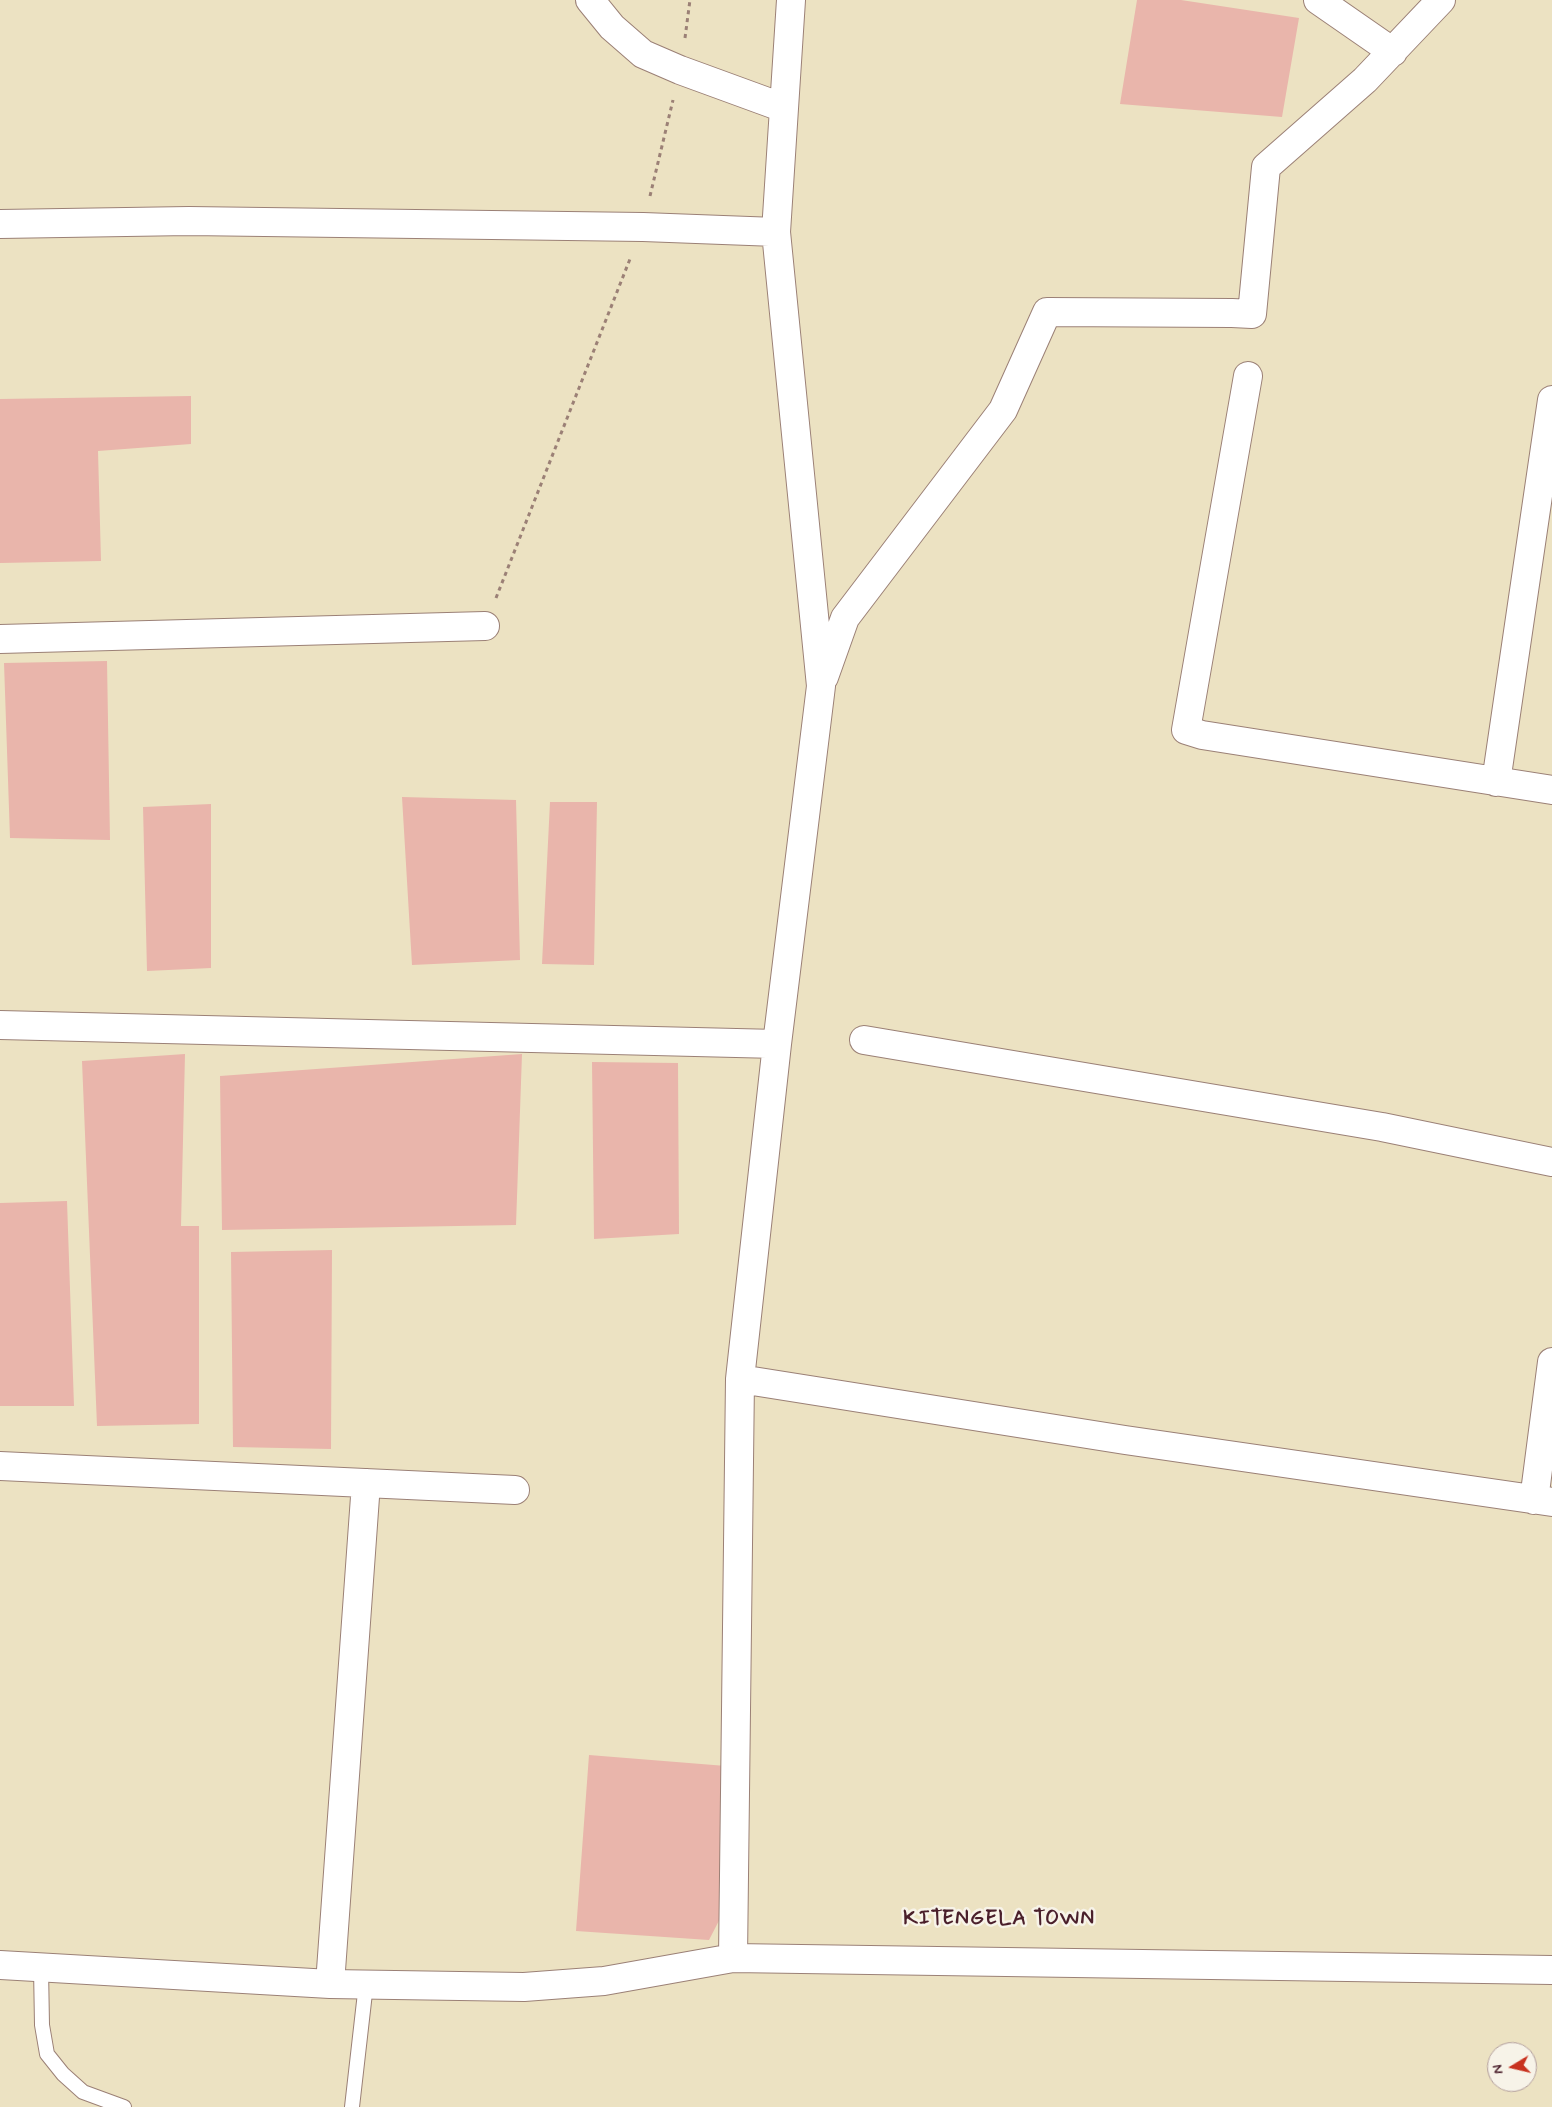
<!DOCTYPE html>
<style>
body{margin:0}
#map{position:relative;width:1552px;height:2107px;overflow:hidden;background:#ece2c2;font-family:Mynerve,sans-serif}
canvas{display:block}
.north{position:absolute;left:1487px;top:2042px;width:50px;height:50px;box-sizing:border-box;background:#f7f3e8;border:1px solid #b29e9c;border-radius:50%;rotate:261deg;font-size:14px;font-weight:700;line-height:20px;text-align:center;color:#4a1f2b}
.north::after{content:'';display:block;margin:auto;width:18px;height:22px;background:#c8321e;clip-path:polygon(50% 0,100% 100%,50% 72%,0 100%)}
</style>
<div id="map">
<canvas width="1552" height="2107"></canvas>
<div class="north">N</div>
</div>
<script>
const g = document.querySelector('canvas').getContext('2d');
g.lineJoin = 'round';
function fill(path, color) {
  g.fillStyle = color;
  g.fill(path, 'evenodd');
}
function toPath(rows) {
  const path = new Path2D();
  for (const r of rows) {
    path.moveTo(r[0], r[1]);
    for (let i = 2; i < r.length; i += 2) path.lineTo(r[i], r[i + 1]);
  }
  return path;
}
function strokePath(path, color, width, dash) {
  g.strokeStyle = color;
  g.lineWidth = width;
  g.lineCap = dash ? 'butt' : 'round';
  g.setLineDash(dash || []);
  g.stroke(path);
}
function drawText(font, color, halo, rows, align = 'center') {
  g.font = font + ' Mynerve,sans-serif';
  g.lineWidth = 5;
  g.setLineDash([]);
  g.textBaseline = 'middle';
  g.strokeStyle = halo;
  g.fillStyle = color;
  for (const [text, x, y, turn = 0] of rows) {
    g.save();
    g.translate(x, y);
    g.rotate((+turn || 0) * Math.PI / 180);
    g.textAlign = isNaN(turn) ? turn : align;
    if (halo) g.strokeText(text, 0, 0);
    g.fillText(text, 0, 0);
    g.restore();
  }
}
const building = toPath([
 [1137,0,1181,0,1299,18,1282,117,1120,104],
 [191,396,191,444,98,451,101,561,0,563,0,399],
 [107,661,110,840,10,838,4,663],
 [402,797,516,800,520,960,412,965],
 [550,802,597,802,594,965,542,964],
 [211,804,211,968,147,971,143,807],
 [185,1054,181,1226,199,1226,199,1424,97,1426,82,1061],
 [522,1054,516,1225,222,1230,220,1076],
 [592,1062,678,1063,679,1234,594,1239],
 [67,1201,74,1406,0,1406,0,1203],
 [332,1250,331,1449,233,1447,231,1252],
 [589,1755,726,1766,725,1909,709,1940,576,1931]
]);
const path = toPath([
 [685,38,690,0],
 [650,196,673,100],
 [496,598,630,259]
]);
const service = toPath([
 [41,1968,42,2025,47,2054,63,2074,83,2092,124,2107],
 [352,2107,366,1984]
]);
const minor = toPath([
 [590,0,612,27,643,54,680,70,784,108],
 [1318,0,1393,52],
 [0,224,189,221,643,227,776,232],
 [1248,376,1186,730,1202,735,1552,790],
 [0,639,485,626],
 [824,677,845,618,1003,410,1047,312,1232,313,1252,314,1266,167,1365,80,1441,0],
 [1496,782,1552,400],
 [0,1025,777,1044],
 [864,1040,1382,1127,1552,1162],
 [740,1379,1125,1440,1552,1502],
 [0,1466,515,1490],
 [1534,1500,1552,1362],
 [733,1958,740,1379,777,1044,821,686,776,232,791,0],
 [0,1965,330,1984,524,1987,604,1981,733,1958,1552,1970],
 [330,1984,366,1483]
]);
const districtNames = [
 ["KITENGELA TOWN",999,1920]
];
fill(building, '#e9b5ab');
strokePath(service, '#9b8076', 16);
strokePath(minor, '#9b8076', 30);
strokePath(path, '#9b8076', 3, [4, 4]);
strokePath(service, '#fff', 14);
strokePath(minor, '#fff', 28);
g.letterSpacing = '1px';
drawText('bold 21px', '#4a1f2b', '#f7f3e8', districtNames);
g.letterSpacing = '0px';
</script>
